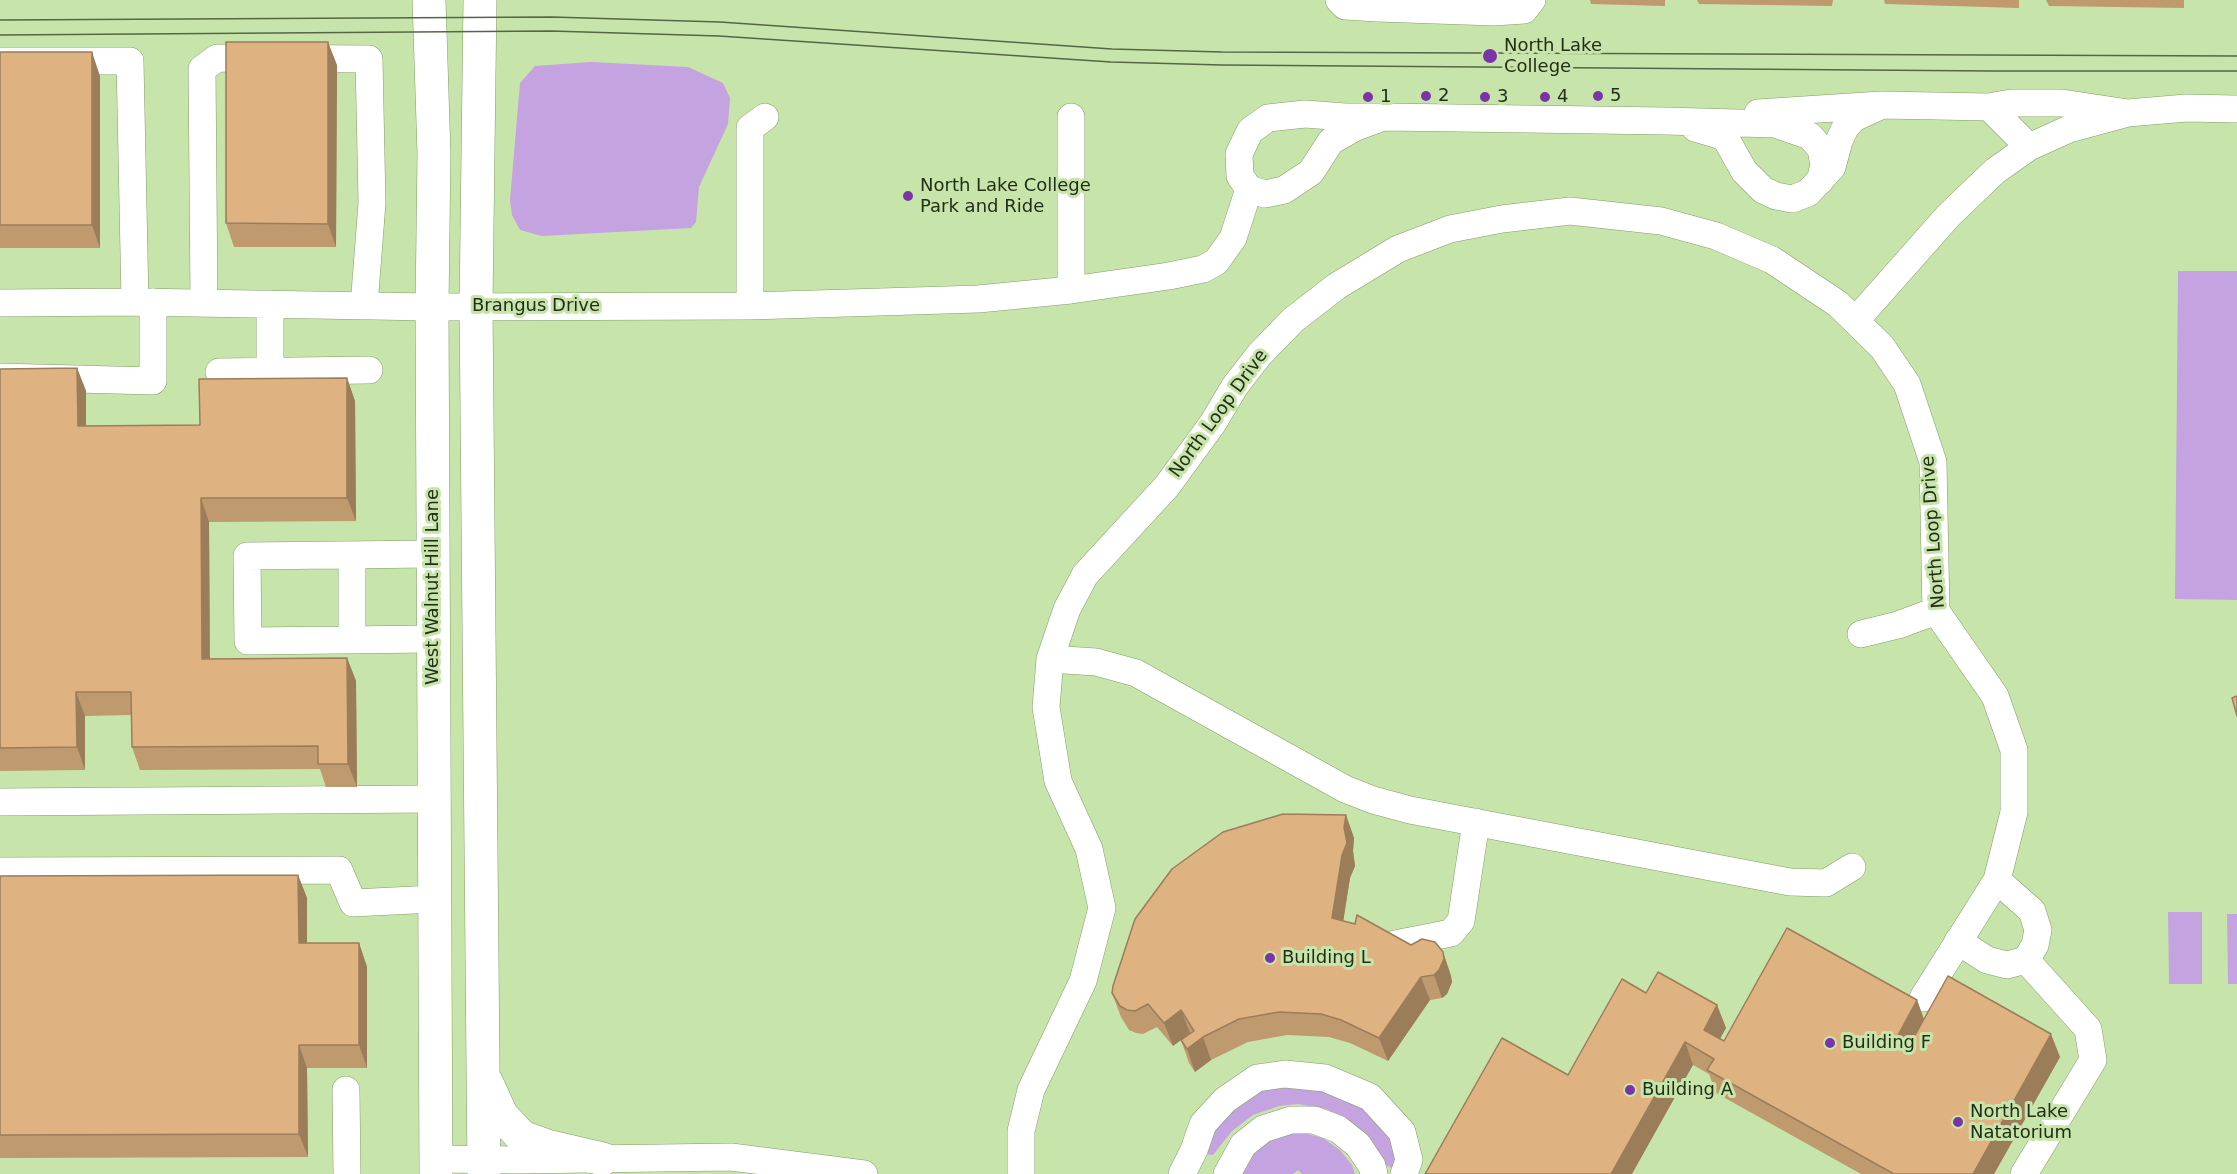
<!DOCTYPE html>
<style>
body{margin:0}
canvas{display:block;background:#c7e5ab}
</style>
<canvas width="2237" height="1174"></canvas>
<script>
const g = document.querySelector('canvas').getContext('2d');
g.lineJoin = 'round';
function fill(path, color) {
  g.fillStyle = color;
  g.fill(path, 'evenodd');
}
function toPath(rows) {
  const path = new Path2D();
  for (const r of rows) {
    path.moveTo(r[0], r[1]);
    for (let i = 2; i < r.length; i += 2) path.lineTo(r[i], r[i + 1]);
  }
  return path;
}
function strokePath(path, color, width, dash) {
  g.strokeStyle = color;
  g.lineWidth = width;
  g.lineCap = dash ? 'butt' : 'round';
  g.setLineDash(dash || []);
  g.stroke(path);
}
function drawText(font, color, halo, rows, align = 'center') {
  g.font = font + ' "DejaVu Sans",sans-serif';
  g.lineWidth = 6;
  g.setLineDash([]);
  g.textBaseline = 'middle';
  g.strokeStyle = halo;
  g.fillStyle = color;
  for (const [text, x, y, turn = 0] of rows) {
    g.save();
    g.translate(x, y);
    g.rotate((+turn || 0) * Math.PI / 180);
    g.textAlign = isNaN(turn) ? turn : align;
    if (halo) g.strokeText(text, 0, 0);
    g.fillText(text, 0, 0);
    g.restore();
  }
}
const green = toPath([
 [591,62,688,67,723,83,730,98,728,124,699,187,696,222,691,228,542,236,520,230,512,215,510,200,520,83,535,66],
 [2178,271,2237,271,2237,600,2175,599],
 [2168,912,2202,912,2202,984,2169,984],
 [2227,914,2237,914,2237,984,2228,984],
 [1304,1085,1353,1100,1386,1129,1401,1156,1392,1168,1382,1163,1360,1130,1351,1122,1326,1109,1298,1104,1279,1106,1253,1115,1232,1131,1213,1155,1205,1154,1201,1140,1252,1094,1275,1087],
 [1304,1133,1323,1138,1340,1150,1352,1165,1355,1174,1302,1174,1298,1170,1293,1174,1238,1174,1249,1155,1265,1141,1284,1134]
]);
const minor = toPath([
 [1339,0,1345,6,1377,8,1494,12,1524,10,1532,0],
 [0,61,130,61,135,302],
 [1989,107,2029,147],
 [1758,113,1881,105,1989,107,2011,103,2062,103,2128,113],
 [1383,117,1356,127,1331,141,1311,172,1284,190,1265,194,1249,189,1240,176,1239,154,1250,131,1268,118,1305,114,1345,117,1383,117,1457,118,1665,121,1775,124,1810,136,1821,149,1824,165,1820,181],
 [1695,128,1719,135,1726,139,1744,171,1763,190,1776,196,1792,199,1808,193,1832,167,1839,141,1845,128,1854,118,1878,107],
 [1071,290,1071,117],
 [0,303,135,302,432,307,750,306,978,299,1071,290,1169,276,1203,269,1216,262,1233,238,1249,189],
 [204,303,202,69,217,58,369,59,372,203,364,306],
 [270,304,270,371],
 [750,306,750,128,765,117],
 [1856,320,1949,215,1995,171,2029,147,2069,129,2128,113,2186,108,2237,109],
 [219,372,369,370],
 [0,377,153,381,153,302],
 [433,554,247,556,248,641,433,639],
 [352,555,352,640],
 [1861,634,1898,625,1936,611],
 [1050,659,1096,662,1136,673,1345,789,1373,800,1410,810,1790,882,1826,883,1852,867],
 [0,802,434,799],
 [0,871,339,870,353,903,434,899],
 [1958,941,1987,960,2007,965,2026,960,2035,945,2038,930,2032,911,1997,880],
 [1395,944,1451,933,1461,921,1476,822],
 [346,1090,347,1174],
 [435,1159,519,1160,731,1157,864,1174],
 [1021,1174,1021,1131,1031,1090,1083,981,1102,908,1089,849,1058,781,1046,707,1050,659,1067,609,1085,575,1167,486,1213,423,1235,386,1259,355,1293,320,1337,286,1398,249,1450,229,1502,219,1570,211,1661,221,1716,236,1772,260,1838,304,1882,347,1907,384,1933,462,1936,611,1995,696,2014,750,2014,812,1997,880,1923,998],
 [1182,1174,1194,1150,1203,1124,1225,1100,1257,1078,1285,1074,1325,1078,1370,1097,1402,1132,1409,1160,1404,1174],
 [1227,1174,1243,1145,1263,1129,1291,1120,1314,1120,1338,1129,1358,1145,1372,1166,1374,1174],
 [2024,1174,2093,1060,2088,1029,2026,960]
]);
const major = toPath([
 [429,0,434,154,432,307,436,1174],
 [480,0,476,305,484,1174],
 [486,1081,502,1116,522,1137,547,1146,603,1159]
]);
const tram = toPath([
 [0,20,552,17,720,22,1112,49,1222,52,2237,56],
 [0,35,551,31,719,36,1111,62,1222,65,1992,71,2237,71]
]);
const wall = toPath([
 [1590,0,1665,0,1665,6,1591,4],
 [1697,0,1833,0,1832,6,1699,4],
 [1884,0,2019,0,2019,8,1885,4],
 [2046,0,2184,0,2184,8,2049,6],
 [0,52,100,76,100,248,0,248],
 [337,65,336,247,234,247,226,223],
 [77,368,86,391,86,426,200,425,347,378,355,401,356,521,209,522,210,659,347,658,356,681,357,787,326,787,320,769,140,770,132,747,132,715,85,716,85,770,0,771,0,369],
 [1346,815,1354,838,1353,851,1355,866,1350,878,1343,921,1411,945,1443,952,1451,976,1452,982,1447,994,1442,998,1430,1000,1388,1061,1350,1043,1329,1037,1287,1035,1248,1042,1211,1060,1195,1072,1189,1063,1181,1040,1190,1033,1173,1046,1157,1027,1143,1034,1136,1033,1129,1030,1121,1017,1112,993],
 [298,875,307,898,307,943,359,943,367,967,367,1068,307,1068,308,1157,0,1158,0,876],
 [1646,993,1717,1005,1726,1028,1720,1039,1724,1041,1917,1000,1924,1019,2060,1057,1994,1174,1861,1174,1716,1093,1709,1074,1693,1065]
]);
const shadedWall = toPath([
 [328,42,337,65,336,247,328,224],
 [92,52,100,76,100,248,92,225],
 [77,368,86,391,86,449,78,426],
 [347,378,355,401,356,521,347,498],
 [201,498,209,522,210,682,202,659],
 [347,658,356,681,357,787,348,764],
 [76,692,85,716,85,770,77,747],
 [1346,815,1354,838,1353,851,1355,866,1350,878,1340,942,1332,918],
 [298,875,307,898,307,967,299,943],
 [359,943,367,967,367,1068,359,1045],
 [1443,952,1451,976,1452,982,1447,994,1442,998,1434,975],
 [1421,977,1430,1000,1388,1061,1379,1038],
 [1917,1000,1925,1023,1904,1062,1896,1039],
 [1717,1005,1726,1028,1712,1053,1704,1030],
 [1181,1010,1190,1033,1173,1046,1164,1023],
 [2051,1034,2060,1057,1994,1174,1973,1174],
 [1203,1037,1211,1060,1195,1072,1187,1049],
 [1685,1042,1693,1065,1632,1174,1611,1174],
 [299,1045,307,1068,308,1157,299,1134]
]);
const building = toPath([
 [226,42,328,42,328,224,226,223,226,42],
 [0,52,92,52,92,225,0,225,0,52],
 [77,368,78,426,200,425,199,379,347,378,347,498,201,498,202,659,347,658,348,764,318,764,318,746,132,747,131,692,76,692,77,747,0,748,0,369,77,368],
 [2237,696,2237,716,2232,698,2237,696],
 [1283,814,1346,815,1344,827,1347,843,1342,855,1332,918,1355,924,1357,915,1411,945,1422,939,1435,942,1443,952,1444,959,1439,970,1434,975,1421,977,1379,1038,1341,1020,1321,1014,1279,1012,1239,1019,1203,1037,1187,1049,1181,1040,1194,1031,1181,1010,1164,1023,1148,1004,1135,1011,1127,1010,1120,1006,1112,993,1113,986,1135,919,1172,869,1223,832,1283,814],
 [298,875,299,943,359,943,359,1045,299,1045,299,1134,0,1135,0,876,298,875],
 [1787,928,1917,1000,1896,1039,1909,1046,1948,976,2051,1034,1973,1174,1894,1174,1707,1070,1714,1059,1685,1042,1611,1174,1425,1174,1502,1038,1568,1075,1622,979,1646,993,1658,972,1717,1005,1704,1030,1724,1041,1787,928]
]);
const markers = [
 [1490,56,8,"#7b34a6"],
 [1426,96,6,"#7b34a6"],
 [1598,96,6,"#7b34a6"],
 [1368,97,6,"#7b34a6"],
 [1485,97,6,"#7b34a6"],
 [1545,97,6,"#7b34a6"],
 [908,196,6,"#7b34a6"],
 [1270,958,6,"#7b34a6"],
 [1830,1043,6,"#7b34a6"],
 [1630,1090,6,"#7b34a6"],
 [1958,1122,6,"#7b34a6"]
];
const poiNames = [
 ["North Lake",1504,46],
 ["College",1504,67],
 ["2",1438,96],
 ["5",1610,96],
 ["1",1380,97],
 ["3",1497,97],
 ["4",1557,97],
 ["North Lake College",920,186],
 ["Park and Ride",920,207],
 ["Building L",1282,958],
 ["Building F",1842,1043],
 ["Building A",1642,1090],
 ["North Lake",1970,1112],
 ["Natatorium",1970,1133]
];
const streetNames = [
 ["Brangus Drive",536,306],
 ["North Loop Drive",1219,414,-54],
 ["North Loop Drive",1934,532,-94],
 ["West Walnut Hill Lane",433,587,-90]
];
fill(green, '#c5a3e0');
strokePath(minor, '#819c66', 28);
strokePath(major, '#819c66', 34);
strokePath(minor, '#fff', 27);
strokePath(major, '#fff', 33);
strokePath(tram, '#564', 1.5);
fill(wall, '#bf9a6f');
fill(shadedWall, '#9b7d5a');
fill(building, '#deb381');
strokePath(building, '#9b7d5a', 1.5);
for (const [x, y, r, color] of markers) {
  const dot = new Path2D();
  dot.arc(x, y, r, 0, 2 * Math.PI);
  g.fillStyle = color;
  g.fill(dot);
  strokePath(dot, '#c7e5ab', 2);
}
drawText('18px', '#232e17', '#c7e5ab', poiNames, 'left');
drawText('18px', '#232e17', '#c7e5ab', streetNames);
</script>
